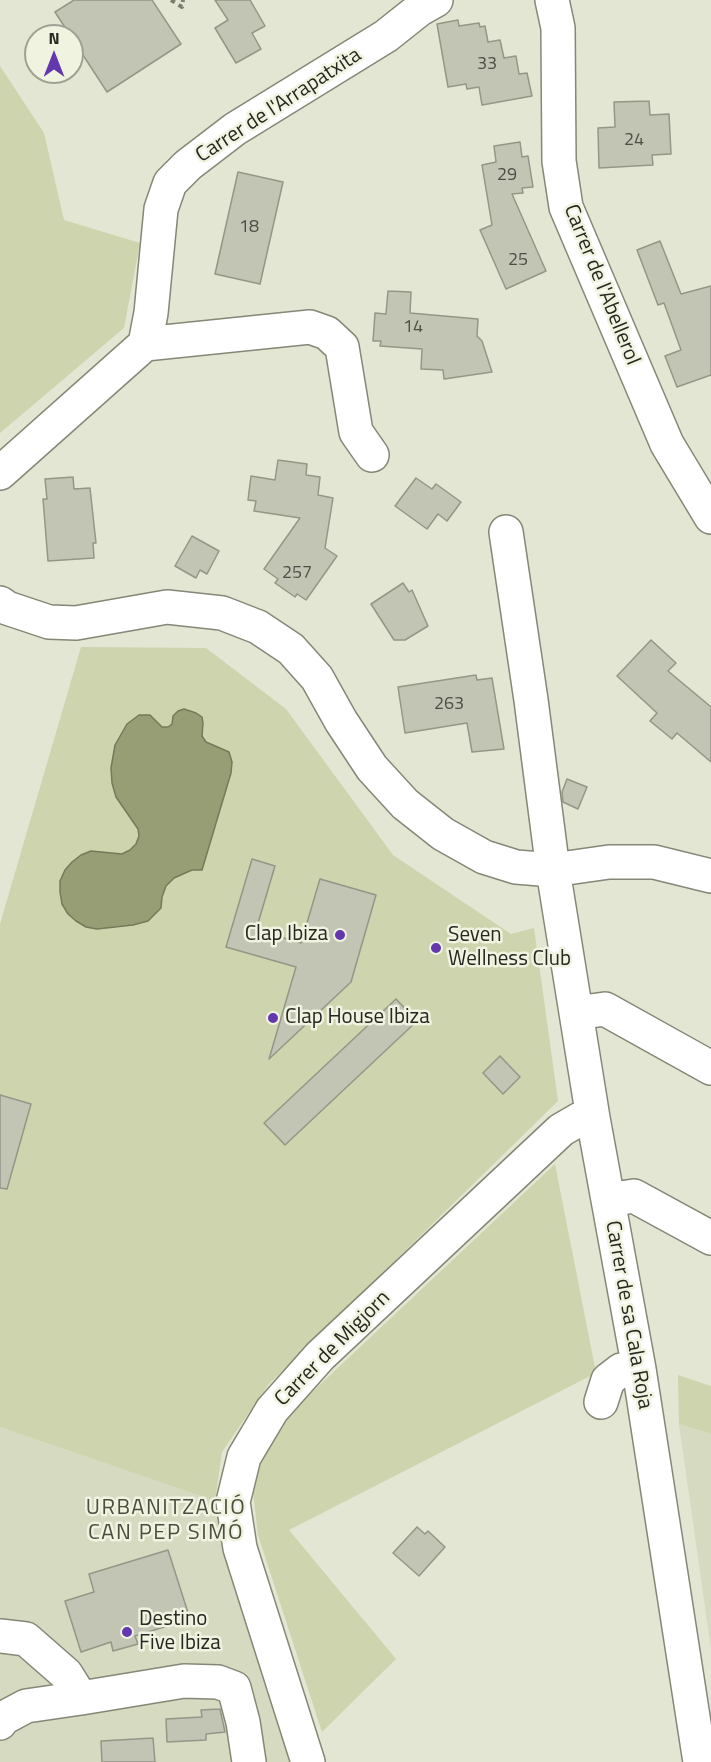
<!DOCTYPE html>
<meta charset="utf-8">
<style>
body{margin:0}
#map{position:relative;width:711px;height:1762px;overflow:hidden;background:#e3e6d3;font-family:"Titillium Web",sans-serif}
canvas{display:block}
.north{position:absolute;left:24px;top:24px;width:60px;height:60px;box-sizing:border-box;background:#f0f3e0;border:2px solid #9fa193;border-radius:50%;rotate:0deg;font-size:16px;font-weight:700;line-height:24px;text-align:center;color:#262720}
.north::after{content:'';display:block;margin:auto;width:21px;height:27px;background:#6237af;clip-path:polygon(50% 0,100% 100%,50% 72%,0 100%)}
</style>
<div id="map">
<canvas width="711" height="1762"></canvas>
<div class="north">N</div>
</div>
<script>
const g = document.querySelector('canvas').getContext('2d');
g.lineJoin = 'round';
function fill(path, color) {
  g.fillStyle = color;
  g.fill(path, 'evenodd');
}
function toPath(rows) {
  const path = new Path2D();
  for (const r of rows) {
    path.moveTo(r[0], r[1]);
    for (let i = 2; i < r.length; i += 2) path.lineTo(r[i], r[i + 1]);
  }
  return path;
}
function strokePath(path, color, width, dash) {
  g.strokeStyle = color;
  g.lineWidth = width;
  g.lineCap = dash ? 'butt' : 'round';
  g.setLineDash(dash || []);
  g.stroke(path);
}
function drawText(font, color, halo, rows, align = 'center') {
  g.font = font + ' "Titillium Web",sans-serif';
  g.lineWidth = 5;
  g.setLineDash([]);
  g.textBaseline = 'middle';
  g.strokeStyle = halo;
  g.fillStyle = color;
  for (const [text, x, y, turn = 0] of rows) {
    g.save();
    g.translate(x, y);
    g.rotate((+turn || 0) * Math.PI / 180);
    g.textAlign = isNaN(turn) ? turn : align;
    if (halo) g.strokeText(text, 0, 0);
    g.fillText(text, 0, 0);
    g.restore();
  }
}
const built = toPath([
 [679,1424,711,1434,711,1649],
 [0,1427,215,1501,293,1762,0,1762]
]);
const green = toPath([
 [0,66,44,133,64,220,140,243,124,328,0,433],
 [81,647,206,648,286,709,393,855,511,934,534,928,558,1101,268,1385,222,1452,215,1501,0,1427,0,924],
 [555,1164,596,1373,289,1530,396,1659,322,1732,258,1535,252,1483,277,1425],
 [678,1375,711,1386,711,1434,679,1424]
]);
const water = toPath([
 [184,709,196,713,202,717,203,723,202,736,206,742,229,752,232,762,231,773,202,870,192,870,174,878,166,886,162,897,161,908,148,921,133,925,97,929,86,927,76,921,68,914,62,904,60,892,60,881,65,870,72,862,81,855,91,851,122,854,130,850,136,844,139,836,138,829,116,797,112,783,111,768,115,745,127,724,139,715,150,715,162,727,168,727,172,724,173,716,178,711,184,709]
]);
const building = toPath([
 [74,0,152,0,181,44,107,92,55,12,74,0],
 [215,0,250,0,265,26,252,33,261,49,236,63,215,28,228,20,215,0],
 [458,20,459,26,479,23,480,27,485,26,488,42,500,40,504,58,516,56,519,74,527,73,532,96,482,105,479,87,467,89,466,84,448,87,437,24,458,20],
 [649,101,650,115,669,114,671,154,652,155,653,165,599,168,598,128,615,127,614,102,649,101],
 [520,142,522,157,528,156,533,187,522,188,523,193,512,194,546,271,506,289,480,230,492,225,482,165,496,162,494,146,520,142],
 [238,172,283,182,260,284,215,274,238,172],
 [660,241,681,294,711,286,711,375,677,387,665,356,681,350,664,303,658,305,637,250,660,241],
 [388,291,411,292,410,313,478,319,477,336,482,341,492,372,444,379,443,370,421,369,422,349,380,346,381,341,373,341,375,313,386,314,388,291],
 [278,460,307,464,306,475,320,477,318,495,333,498,325,548,337,556,306,600,297,594,295,597,275,583,278,579,264,569,300,518,254,511,256,501,248,500,251,476,275,480,278,460],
 [73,477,74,489,90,488,96,543,93,543,94,558,48,561,43,499,47,499,45,479,73,477],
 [416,478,432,489,436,484,461,502,447,521,438,514,427,529,395,506,416,478],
 [192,536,219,551,207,574,200,570,196,578,175,566,192,536],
 [403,583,409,592,412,590,428,626,405,640,394,640,371,604,403,583],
 [651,640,676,663,668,671,711,707,711,762,677,733,672,739,650,721,657,713,617,676,651,640],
 [476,675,477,680,492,678,504,749,472,752,467,723,405,733,398,687,476,675],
 [567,779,587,787,578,809,563,802,562,792,567,779],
 [252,859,275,866,256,930,301,943,320,879,376,895,351,982,269,1059,296,967,226,947,252,859],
 [396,999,417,1021,285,1145,264,1123,396,999],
 [500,1056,520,1077,503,1094,483,1073,500,1056],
 [0,1095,31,1104,7,1189,0,1188,0,1095],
 [417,1527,425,1534,428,1531,445,1547,419,1576,393,1553,417,1527],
 [168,1550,190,1619,135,1636,138,1644,113,1651,111,1642,81,1652,65,1601,94,1592,89,1574,168,1550],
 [220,1709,225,1732,206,1734,206,1740,167,1742,166,1719,202,1717,201,1710,220,1709],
 [153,1738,155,1762,102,1762,101,1741,153,1738]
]);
const path = toPath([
 [171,0,182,7,183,0]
]);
const minor = toPath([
 [552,0,558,28,559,161,566,207,667,444,711,517],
 [145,344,151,313,161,209,170,183,188,165,235,129,386,36,420,9,436,0],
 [0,473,145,344,310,327,327,333,342,347,356,432,372,455],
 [506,532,531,700,553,870,593,1118,639,1369,700,1762],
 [0,603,7,608,49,622,76,623,167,607,222,613,258,627,291,649,317,678,341,721,372,768,405,804,443,834,484,857,516,867,553,870,609,862,654,862,711,876],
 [576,1013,605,1009,711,1068],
 [608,1200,634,1196,711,1238],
 [601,1402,608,1380,621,1370,639,1369],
 [0,1636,26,1639,66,1674,81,1698,26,1706,2,1719,0,1723],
 [81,1698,184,1681,218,1682,234,1688,243,1722,249,1762],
 [308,1762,240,1548,233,1502,244,1457,272,1410,320,1356,561,1130,580,1119,593,1118]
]);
const markers = [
 [340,935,6,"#6237af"],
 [436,948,6,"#6237af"],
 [273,1018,6,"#6237af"],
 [127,1632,6,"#6237af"]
];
const numberNames = [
 ["33",487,65],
 ["24",634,141],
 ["29",507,176],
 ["18",249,228],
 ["25",518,261],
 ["14",413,328],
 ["257",297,574],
 ["263",449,705]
];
const streetNames = [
 ["Carrer de l'Arrapatxita",279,106,-33],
 ["Carrer de l'Abellerol",601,285,68],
 ["Carrer de sa Cala Roja",628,1315,80],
 ["Carrer de Migjorn",333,1349,-45]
];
const poiNames = [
 ["Clap Ibiza",328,935,"right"],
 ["Seven",448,936],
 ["Wellness Club",448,960],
 ["Clap House Ibiza",285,1018],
 ["Destino",139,1620],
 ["Five Ibiza",139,1644]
];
const neighbourhoodNames = [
 ["URBANITZACIÓ",166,1509],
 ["CAN PEP SIMÓ",166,1534]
];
fill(built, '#d5dac1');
fill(green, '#ced4ad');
fill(water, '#979d74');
strokePath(water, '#757a5b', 1.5);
fill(building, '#c2c5b4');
strokePath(building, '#949786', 1.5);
strokePath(minor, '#858777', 36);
strokePath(path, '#7b7d71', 4, [4.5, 4.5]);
strokePath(minor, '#fff', 33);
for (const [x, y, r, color] of markers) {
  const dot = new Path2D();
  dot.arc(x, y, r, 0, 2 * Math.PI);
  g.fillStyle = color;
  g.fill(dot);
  strokePath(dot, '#f0f3e0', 2);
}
drawText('18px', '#4d4e45', null, numberNames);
drawText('21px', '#262720', '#f0f3e0', streetNames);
drawText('21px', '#262720', '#f0f3e0', poiNames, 'left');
g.letterSpacing = '1.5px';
drawText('22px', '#4b4d3e', '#f0f3e0', neighbourhoodNames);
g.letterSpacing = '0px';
</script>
